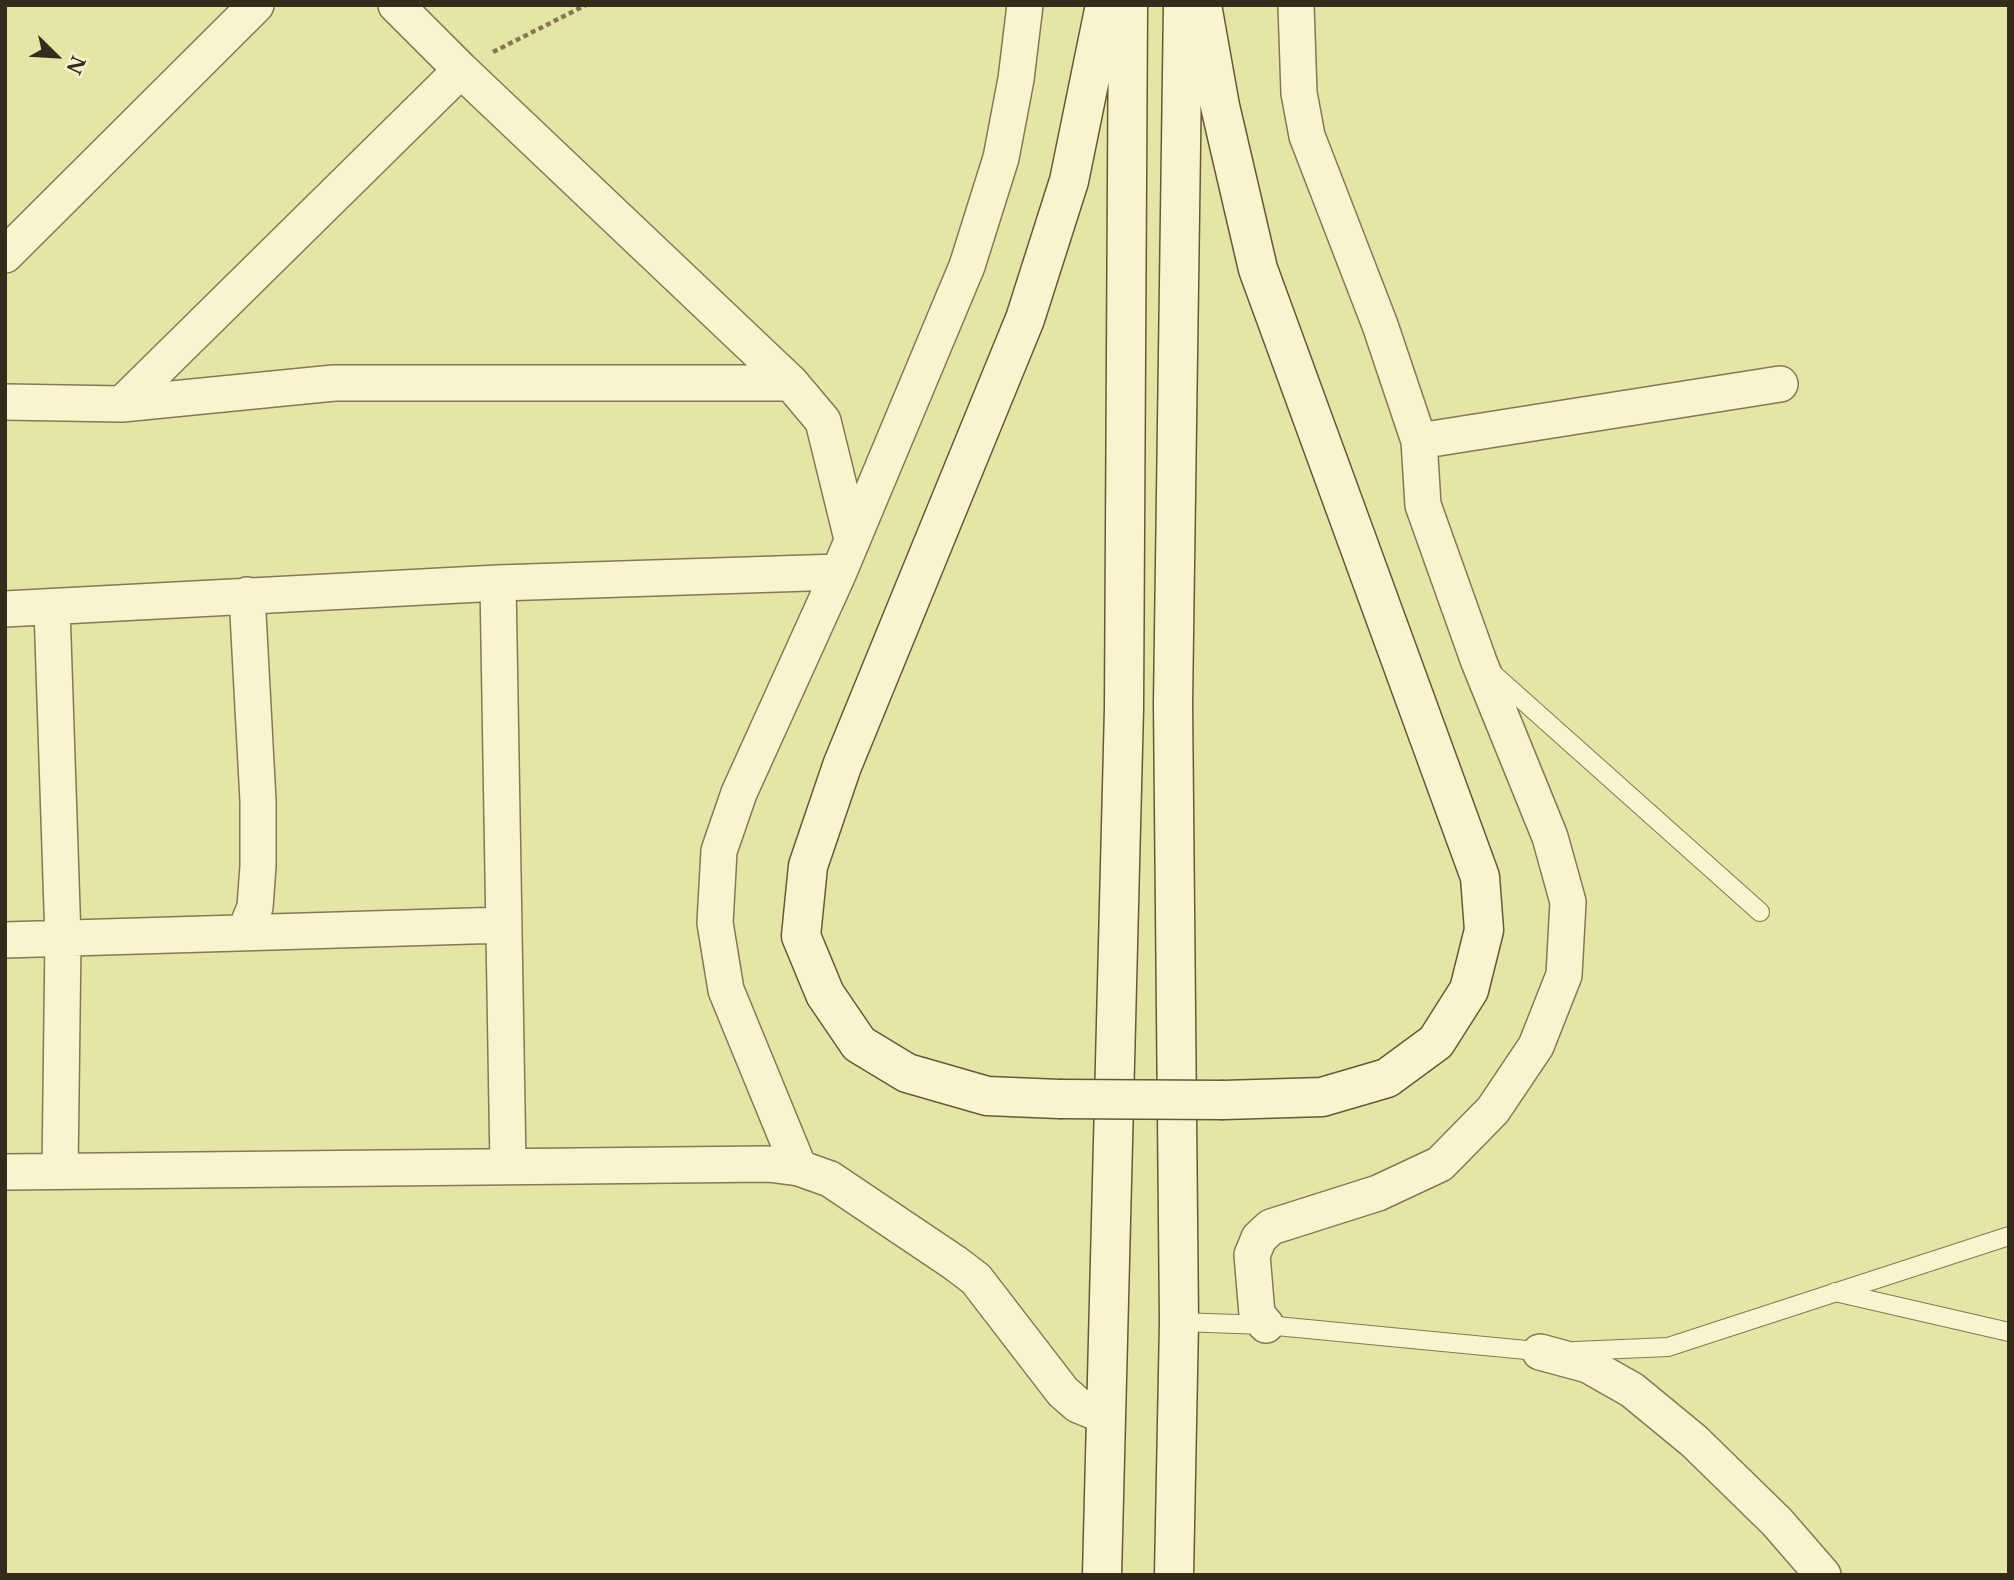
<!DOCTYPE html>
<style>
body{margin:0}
#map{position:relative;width:2014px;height:1580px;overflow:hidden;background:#efe8bb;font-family:"Libre Baskerville",serif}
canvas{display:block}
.frame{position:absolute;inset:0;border:7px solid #352b1a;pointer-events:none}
.north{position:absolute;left:21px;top:21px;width:70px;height:70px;-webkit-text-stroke:5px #f6f1cb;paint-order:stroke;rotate:114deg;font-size:19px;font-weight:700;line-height:28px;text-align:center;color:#352b1a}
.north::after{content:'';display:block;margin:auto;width:24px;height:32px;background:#352b1a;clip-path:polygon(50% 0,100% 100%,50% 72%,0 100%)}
</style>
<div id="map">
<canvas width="2014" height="1580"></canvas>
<div class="frame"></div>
<div class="north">N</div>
</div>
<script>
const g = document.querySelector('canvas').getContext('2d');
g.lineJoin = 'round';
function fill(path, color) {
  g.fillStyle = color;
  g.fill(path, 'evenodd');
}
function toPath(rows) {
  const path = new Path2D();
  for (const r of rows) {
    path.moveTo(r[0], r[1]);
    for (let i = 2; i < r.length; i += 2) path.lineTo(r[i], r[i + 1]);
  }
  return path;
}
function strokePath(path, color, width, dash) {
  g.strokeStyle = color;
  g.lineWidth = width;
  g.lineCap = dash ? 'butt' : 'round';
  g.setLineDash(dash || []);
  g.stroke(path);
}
const farmland = toPath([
 [5,5,2009,5,2009,1575,5,1575]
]);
const path = toPath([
 [493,52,586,5]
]);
const service = toPath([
 [1491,672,1760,912],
 [1835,1292,2009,1332],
 [1179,1322,1266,1325,1547,1352],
 [1575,1351,1668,1347,2009,1236]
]);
const minor = toPath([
 [396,5,461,70,791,383,823,421,852,539],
 [5,255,256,5],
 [5,402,122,404,334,383,791,383],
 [122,404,461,70],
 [1419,441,1780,384],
 [498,583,508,1166],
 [52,608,63,939,60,1171],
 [5,609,498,583,839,572],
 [245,932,255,907,258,866,258,801,247,595],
 [5,940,504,925],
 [799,1168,726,990,715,923,719,851,739,793,839,572,967,266,1001,158,1016,79,1025,5],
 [5,1172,768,1164,799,1168,830,1179,955,1263,976,1279,1063,1392,1078,1405,1105,1416],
 [1266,1325,1257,1314,1252,1255,1259,1238,1271,1227,1378,1193,1440,1164,1493,1110,1536,1046,1564,975,1568,902,1550,837,1479,662,1423,505,1419,441,1380,325,1307,136,1299,93,1296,5],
 [1540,1352,1588,1365,1632,1390,1694,1441,1777,1522,1823,1575]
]);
const secondary = toPath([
 [1202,5,1220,106,1258,269,1480,877,1484,930,1469,990,1436,1042,1387,1078,1322,1097,1224,1100],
 [1059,1099,987,1096,907,1073,859,1044,825,994,801,936,808,866,842,766,1025,319,1069,181,1105,5],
 [1102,1575,1124,708,1128,5],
 [1174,1575,1179,1322,1173,703,1183,5]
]);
const secondaryBridge = toPath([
 [1059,1099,1224,1100]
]);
fill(farmland, '#e5e5a8');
strokePath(service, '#877754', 20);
strokePath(minor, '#877754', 38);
strokePath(secondary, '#685838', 41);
strokePath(path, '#877754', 4.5, [5, 3.5]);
strokePath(service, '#faf4ce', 18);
strokePath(minor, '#faf4ce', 35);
strokePath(secondary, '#faf4ce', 38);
strokePath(secondaryBridge, '#685838', 41, []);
strokePath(secondaryBridge, '#faf4ce', 38);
</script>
